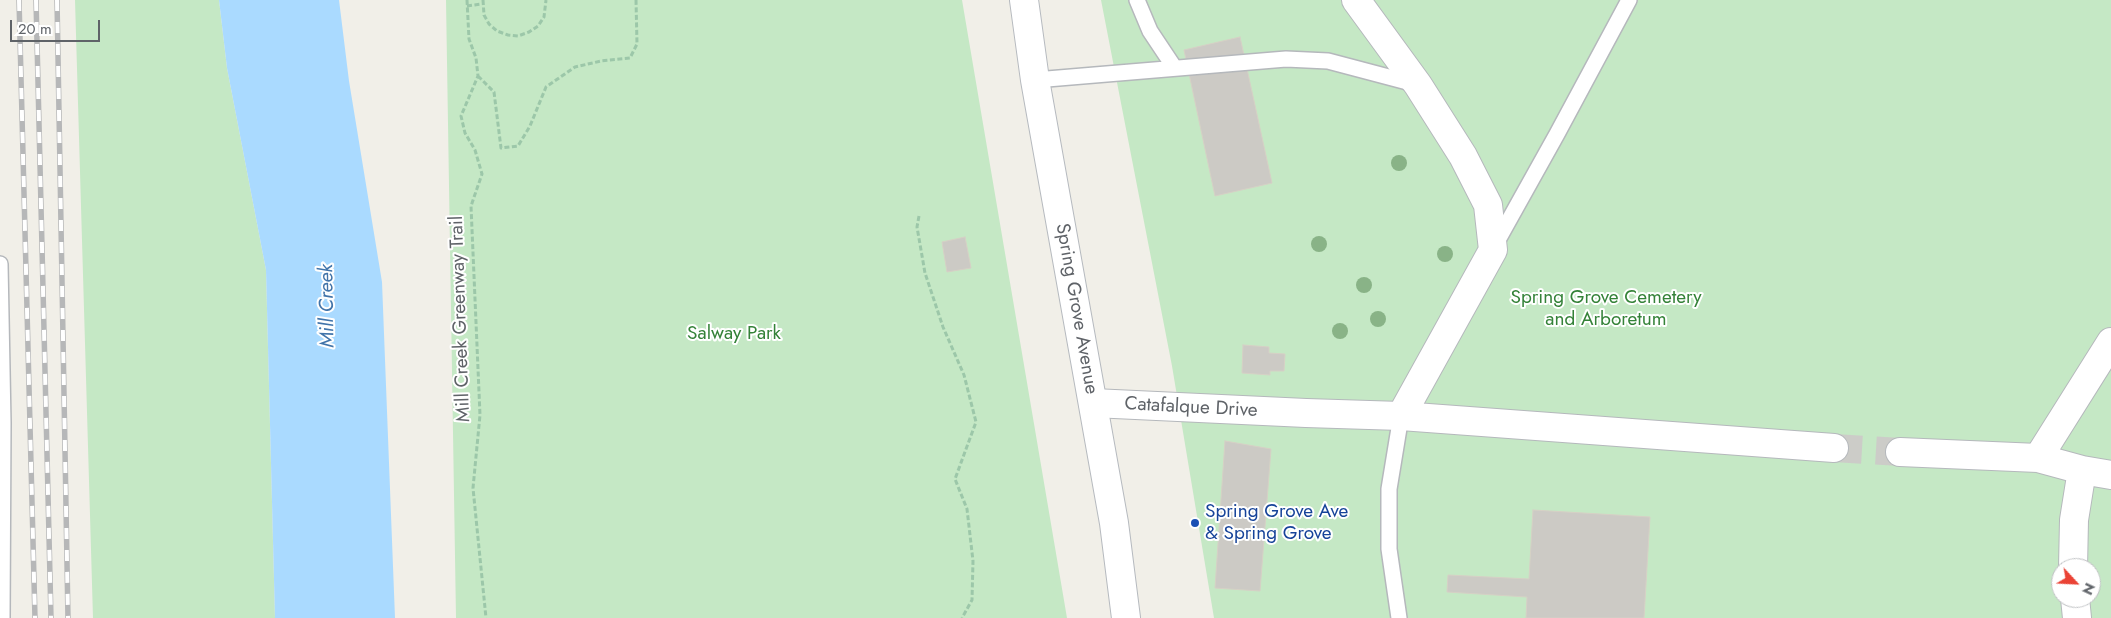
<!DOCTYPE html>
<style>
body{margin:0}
#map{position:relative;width:2111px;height:618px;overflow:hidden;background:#f1efe8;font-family:Jost,sans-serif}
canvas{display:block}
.north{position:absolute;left:2051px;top:558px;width:50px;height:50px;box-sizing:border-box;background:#fff;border:1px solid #bfc1c3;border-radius:50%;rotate:115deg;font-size:14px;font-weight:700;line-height:20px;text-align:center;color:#5f6368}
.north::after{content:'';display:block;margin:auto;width:18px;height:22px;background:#ea4335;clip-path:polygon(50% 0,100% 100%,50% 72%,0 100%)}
.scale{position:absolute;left:10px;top:20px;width:90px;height:22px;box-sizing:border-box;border:2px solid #5f6368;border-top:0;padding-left:6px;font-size:15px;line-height:18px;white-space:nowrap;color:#5f6368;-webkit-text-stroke:4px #fff;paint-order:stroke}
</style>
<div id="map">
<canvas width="2111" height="618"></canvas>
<div class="north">N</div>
<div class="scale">20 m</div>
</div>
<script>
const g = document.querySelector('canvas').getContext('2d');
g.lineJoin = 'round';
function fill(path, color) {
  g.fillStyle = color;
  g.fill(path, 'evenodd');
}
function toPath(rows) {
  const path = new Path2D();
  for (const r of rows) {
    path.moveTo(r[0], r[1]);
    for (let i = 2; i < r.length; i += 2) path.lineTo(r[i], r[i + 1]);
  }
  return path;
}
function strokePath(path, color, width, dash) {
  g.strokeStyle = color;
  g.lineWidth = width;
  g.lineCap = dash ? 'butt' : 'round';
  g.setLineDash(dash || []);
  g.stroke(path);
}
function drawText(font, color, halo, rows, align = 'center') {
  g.font = font + ' Jost,sans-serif';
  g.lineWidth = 4;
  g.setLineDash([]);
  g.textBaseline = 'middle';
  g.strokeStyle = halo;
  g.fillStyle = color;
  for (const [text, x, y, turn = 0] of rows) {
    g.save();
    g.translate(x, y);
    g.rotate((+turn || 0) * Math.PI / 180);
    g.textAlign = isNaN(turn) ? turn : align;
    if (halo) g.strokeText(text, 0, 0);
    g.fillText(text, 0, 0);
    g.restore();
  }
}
const green = toPath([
 [75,0,219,0,227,68,266,270,275,618,93,618],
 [446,0,962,0,1067,618,456,618],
 [1101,0,2111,0,2111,618,1214,618,1172,366],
 [2061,568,2091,568,2091,598,2061,598]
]);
const water = toPath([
 [219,0,339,0,349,81,382,282,395,618,275,618,266,270,227,68]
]);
const building = toPath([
 [1240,37,1272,183,1215,196,1184,50,1240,37],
 [965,237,971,268,947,272,942,242,965,237],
 [1243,345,1269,347,1269,353,1285,354,1284,371,1270,371,1270,375,1242,373,1243,345],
 [1225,441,1271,449,1260,591,1215,588,1225,441],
 [1533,510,1650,517,1644,618,1526,618,1527,597,1447,592,1448,575,1529,579,1533,510]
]);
const streetTunnel = toPath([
 [1834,448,1900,452]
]);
const path = toPath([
 [467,0,469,39,476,58,478,76,461,116,465,133,475,150,482,174,471,206,480,415,473,488,486,618],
 [483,0,484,15,489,24,497,31,508,35,518,36,529,32,538,26,544,17,546,0],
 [467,6,482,4],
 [478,76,494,92,501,148,518,146,530,126,546,87,575,67,601,61,630,58,637,44,636,0],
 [919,216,917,227,925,273,943,327,964,375,976,422,955,479,967,509,973,561,972,600,962,618]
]);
const lane = toPath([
 [1137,0,1150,31,1174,67],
 [1035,80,1286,59,1328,61,1415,84],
 [1494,247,1557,134,1629,0],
 [0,264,3,423,2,618],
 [1399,618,1389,549,1389,489,1401,416]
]);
const street = toPath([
 [1356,0,1418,85,1463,156,1488,205,1493,250,1401,416],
 [1093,403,1306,413,1401,416,1834,448],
 [1900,452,2038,458,2082,470,2111,475],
 [2038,458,2111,342],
 [2073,568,2074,520,2082,470],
 [2075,598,2077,618]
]);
const secondary = toPath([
 [1024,0,1035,80,1114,523,1126,618]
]);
const rail = toPath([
 [19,0,35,618],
 [36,0,51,618],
 [57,0,68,618]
]);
const trees = [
 [1399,163],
 [1319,244],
 [1445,254],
 [1364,285],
 [1378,319],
 [1340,331]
];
const markers = [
 [1195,523,5,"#1a4fb4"]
];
const parkNames = [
 ["Spring Grove Cemetery",1606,298],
 ["and Arboretum",1606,320],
 ["Salway Park",734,334]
];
const streetNames = [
 ["Spring Grove Avenue",1076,309,80],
 ["Mill Creek Greenway Trail",461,319,-92],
 ["Catafalque Drive",1191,408,3]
];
const transitNames = [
 ["Spring Grove Ave",1205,512],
 ["& Spring Grove",1205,534]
];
const waterNames = [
 ["Mill Creek",328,306,-91]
];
fill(green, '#c5e8c5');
fill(water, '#aadaff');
fill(building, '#cccac5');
strokePath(building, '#d6d1c6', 1);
strokePath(streetTunnel, '#ccccc8', 28, [28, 14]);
strokePath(lane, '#b5b8bc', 18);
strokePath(street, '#b5b8bc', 30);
strokePath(secondary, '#b6babf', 30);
strokePath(path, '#9cc7a9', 3, [5, 2.5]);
strokePath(lane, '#fff', 15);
strokePath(street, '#fff', 28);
strokePath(secondary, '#fff', 28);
strokePath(rail, '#b6b7b8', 5.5);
strokePath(rail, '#fff', 4, [11]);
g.fillStyle = '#89b387';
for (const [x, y] of trees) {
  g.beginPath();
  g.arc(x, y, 8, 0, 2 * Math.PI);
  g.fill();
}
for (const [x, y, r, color] of markers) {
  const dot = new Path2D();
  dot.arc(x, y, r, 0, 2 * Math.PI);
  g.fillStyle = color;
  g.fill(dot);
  strokePath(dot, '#fff', 2);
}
drawText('19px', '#348238', '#fff', parkNames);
drawText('19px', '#5f6368', '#fff', streetNames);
drawText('19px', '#164399', '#fff', transitNames, 'left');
drawText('italic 20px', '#4174aa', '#fff', waterNames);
</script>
